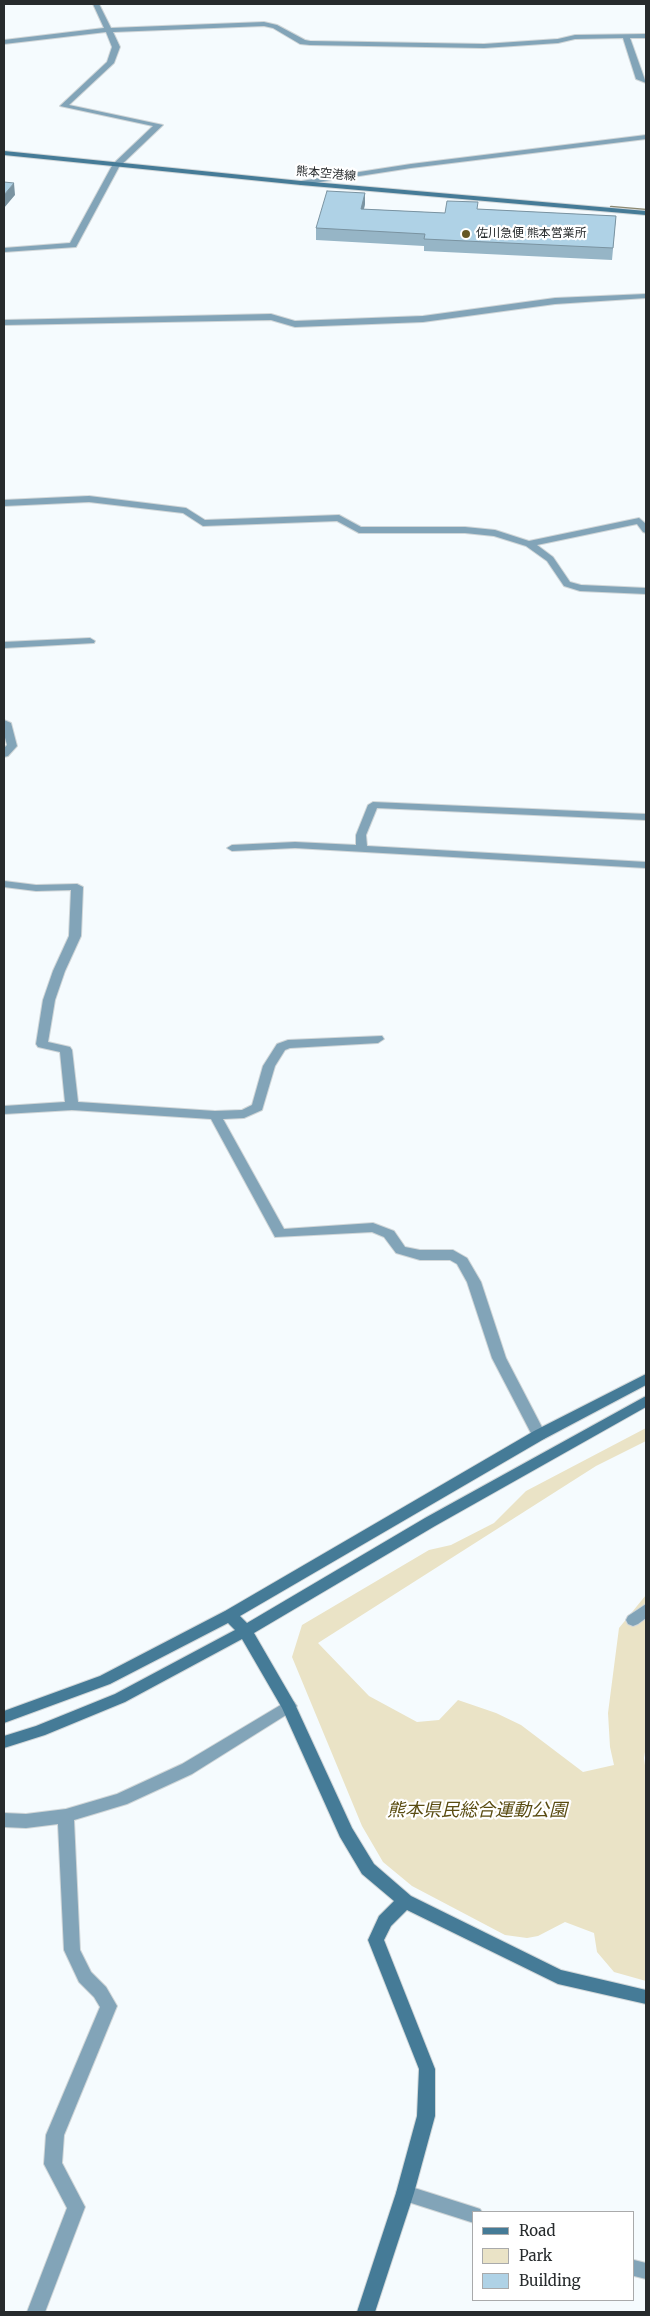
<!DOCTYPE html>
<meta charset="utf-8">
<style>
body{margin:0}
#map{position:relative;width:650px;height:2316px;overflow:hidden;background:#f5fbfe;font-family:Merriweather,serif}
canvas{display:block}
.frame{position:absolute;inset:0;border:5px solid #272b2d;pointer-events:none}
.legend{position:absolute;left:472px;top:2211px;width:162px;height:90px;box-sizing:border-box;background:#fff;border:1px solid #a9aaab;margin:0;padding:6px 9px;list-style:none;font-size:15px;color:#272b2d}
.legend li{display:flex;align-items:center;gap:10px;height:25px}
.legend b{width:25px;border:1px solid #a9aaab}
</style>
<div id="map">
<canvas width="650" height="2316"></canvas>
<div class="frame"></div>
<ul class="legend">
<li><b style="height:6px;background:#457b97"></b>Road</li>
<li><b style="height:14px;background:#eae3c6"></b>Park</li>
<li><b style="height:14px;background:#afd2e6"></b>Building</li>
</ul>
</div>
<script>
const g = document.querySelector('canvas').getContext('2d');
g.lineJoin = 'round';
function fill(path, color) {
  g.fillStyle = color;
  g.fill(path, 'evenodd');
}
function toPath(rows) {
  const path = new Path2D();
  for (const r of rows) {
    path.moveTo(r[0], r[1]);
    for (let i = 2; i < r.length; i += 2) path.lineTo(r[i], r[i + 1]);
  }
  return path;
}
function strokePath(path, color, width, dash) {
  g.strokeStyle = color;
  g.lineWidth = width;
  g.lineCap = dash ? 'butt' : 'round';
  g.setLineDash(dash || []);
  g.stroke(path);
}
function drawText(font, color, halo, rows, align = 'center') {
  g.font = font + ' Merriweather,"Noto Sans JP",serif';
  g.lineWidth = 4.5;
  g.setLineDash([]);
  g.textBaseline = 'middle';
  g.strokeStyle = halo;
  g.fillStyle = color;
  for (const [text, x, y, turn = 0] of rows) {
    g.save();
    g.translate(x, y);
    g.rotate((+turn || 0) * Math.PI / 180);
    g.textAlign = isNaN(turn) ? turn : align;
    if (halo) g.strokeText(text, 0, 0);
    g.fillText(text, 0, 0);
    g.restore();
  }
}
const green = toPath([
 [646,1428,646,1441,596,1466,318,1643,369,1696,417,1722,439,1720,458,1700,496,1713,521,1725,583,1772,614,1765,610,1747,608,1713,619,1628,646,1595,646,1746,644,1758,646,1773,646,1981,614,1972,597,1952,594,1933,565,1922,538,1936,527,1938,505,1935,412,1886,383,1862,362,1826,292,1657,302,1625,429,1550,451,1545,494,1523,526,1491]
]);
const stream = toPath([
 [611,207,646,210]
]);
const street = toPath([
 [93,4,99,4,111,28,264,22,277,25,305,40,310,41,484,44,558,39,575,35,646,34,646,38,630,38,646,83,636,79,623,38,575,39,558,43,484,48,310,45,300,44,273,28,264,26,113,32,120,47,114,63,69,105,163,125,119,167,76,247,4,252,4,248,70,243,113,164,153,126,60,106,107,62,112,47,106,32,4,44,4,40,104,28,93,4],
 [646,135,646,139,411,168,301,185,297,183,301,181,411,164,646,135],
 [646,294,646,298,555,304,423,322,295,327,271,320,4,325,4,320,271,314,295,321,423,316,555,298,646,294],
 [89,496,186,508,205,520,339,515,361,527,465,527,495,530,529,541,639,518,646,524,646,533,643,532,637,524,537,545,553,557,570,582,581,585,646,588,646,594,580,591,564,586,547,561,526,546,494,536,465,533,359,533,337,521,203,526,183,513,89,502,4,506,4,500,89,496],
 [90,638,95,641,94,643,4,648,4,642,90,638],
 [4,720,11,723,17,746,8,756,4,757,4,748,7,745,4,734,4,720],
 [373,802,646,814,646,820,377,808,366,835,367,846,646,862,646,868,295,848,232,851,227,848,232,845,295,842,356,845,356,835,368,805,373,802],
 [4,881,36,885,77,884,83,887,81,936,65,971,55,1000,48,1042,70,1047,72,1050,78,1102,215,1111,242,1110,252,1105,263,1066,277,1044,288,1040,382,1036,384,1039,378,1043,290,1048,285,1050,275,1066,262,1110,244,1118,223,1119,284,1229,373,1223,394,1231,405,1247,420,1250,453,1250,467,1258,481,1282,506,1358,546,1435,544,1439,539,1440,534,1439,532,1435,492,1358,467,1282,457,1264,450,1260,420,1260,396,1253,384,1237,372,1232,275,1237,211,1119,72,1110,4,1114,4,1106,65,1102,60,1052,38,1047,36,1044,43,1000,53,971,69,936,71,890,36,891,4,887,4,881],
 [646,1604,646,1618,638,1624,633,1626,628,1624,626,1620,628,1616,646,1604],
 [289,1700,294,1702,297,1706,294,1710,192,1774,127,1804,74,1820,80,1950,91,1972,106,1987,117,2006,64,2135,62,2163,85,2207,45,2312,27,2312,67,2208,44,2164,46,2135,100,2007,94,1997,79,1982,64,1950,58,1824,26,1828,4,1827,4,1813,26,1814,66,1809,117,1794,182,1764,289,1700],
 [405,2185,474,2207,480,2209,482,2212,474,2212,474,2223,405,2201,399,2199,396,2193,399,2187,405,2185],
 [634,2260,646,2263,646,2279,634,2276,634,2260]
]);
const secondary = toPath([
 [4,151,301,181,646,211,646,215,301,185,4,155,4,151],
 [646,1374,646,1385,544,1439,240,1616,247,1623,425,1518,646,1396,646,1407,435,1526,254,1633,294,1702,352,1828,374,1864,411,1896,561,1970,646,1990,646,2004,558,1984,407,1910,391,1926,384,1940,435,2069,435,2116,414,2193,375,2312,357,2312,396,2193,417,2116,419,2069,368,1940,379,1916,394,1901,362,1874,340,1837,282,1708,242,1639,125,1702,45,1735,4,1748,4,1736,36,1726,115,1694,235,1630,228,1623,110,1684,4,1723,4,1711,100,1676,225,1611,534,1431,646,1374]
]);
const wall = toPath([
 [365,193,365,204,364,209,445,213,478,209,616,216,612,260,424,251,424,246,316,240,316,228]
]);
const shadedWall = toPath([
 [14,183,15,195,4,208,4,195],
 [365,193,365,204,361,220,361,209]
]);
const building = toPath([
 [4,182,14,183,4,195,4,182],
 [327,191,365,193,361,209,445,213,447,201,478,202,477,209,616,216,613,248,424,239,425,234,316,228,327,191]
]);
const markers = [
 [466,234,5,"#655825"]
];
const farStreetnames = [
 ["熊本空港線",326,174,5]
];
const farPoinames = [
 ["佐川急便 熊本営業所",476,234]
];
const nearParknames = [
 ["熊本県民総合運動公園",477,1811]
];
fill(green, '#eae3c6');
strokePath(stream, '#8c8871', 2.5);
strokePath(street, '#d0d6d8', 2);
strokePath(secondary, '#d0d6d8', 2);
fill(street, '#82a4b8');
fill(secondary, '#457b97');
fill(wall, '#96b5c6');
fill(shadedWall, '#7a93a1');
fill(building, '#afd2e6');
strokePath(building, '#7a93a1', 1);
for (const [x, y, r, color] of markers) {
  const dot = new Path2D();
  dot.arc(x, y, r, 0, 2 * Math.PI);
  g.fillStyle = color;
  g.fill(dot);
  strokePath(dot, '#fff', 2);
}
drawText('12px', '#272b2d', '#fff', farStreetnames);
drawText('12px', '#272b2d', '#fff', farPoinames, 'left');
drawText('italic 18px', '#5a4c12', '#fff', nearParknames);
</script>
